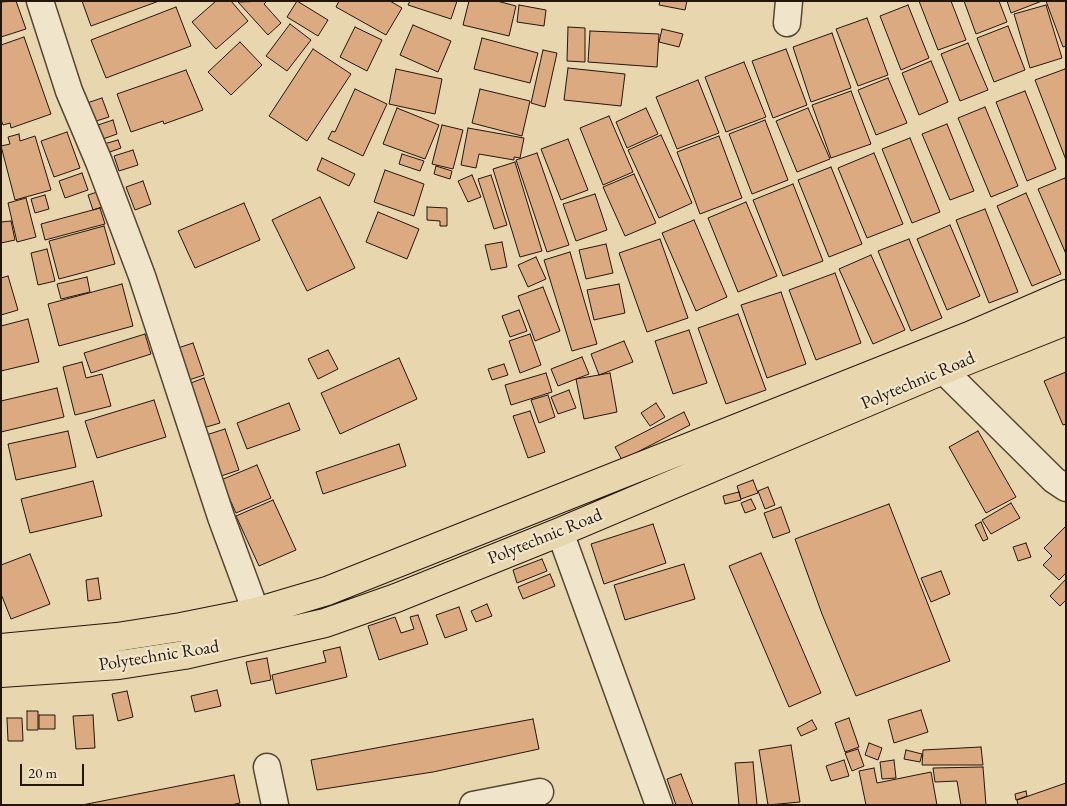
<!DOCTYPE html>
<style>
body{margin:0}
#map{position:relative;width:1067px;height:806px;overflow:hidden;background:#e8d7ae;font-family:"EB Garamond",serif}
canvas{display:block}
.frame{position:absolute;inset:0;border:2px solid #241509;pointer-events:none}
.scale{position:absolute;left:20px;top:764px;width:64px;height:22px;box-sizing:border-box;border:2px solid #241509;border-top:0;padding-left:6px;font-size:15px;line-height:18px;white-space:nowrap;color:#241509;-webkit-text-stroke:4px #f0e5ca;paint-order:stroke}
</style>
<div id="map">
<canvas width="1067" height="806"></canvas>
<div class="frame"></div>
<div class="scale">20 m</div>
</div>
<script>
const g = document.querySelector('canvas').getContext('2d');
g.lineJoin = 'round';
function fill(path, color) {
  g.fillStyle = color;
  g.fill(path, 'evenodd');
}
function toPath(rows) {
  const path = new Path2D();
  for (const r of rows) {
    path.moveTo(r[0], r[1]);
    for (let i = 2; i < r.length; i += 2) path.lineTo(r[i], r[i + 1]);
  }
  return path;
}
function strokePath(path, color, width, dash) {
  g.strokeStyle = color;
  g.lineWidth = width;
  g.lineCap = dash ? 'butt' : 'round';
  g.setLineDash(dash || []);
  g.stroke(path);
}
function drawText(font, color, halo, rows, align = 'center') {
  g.font = font + ' "EB Garamond",serif';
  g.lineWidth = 4.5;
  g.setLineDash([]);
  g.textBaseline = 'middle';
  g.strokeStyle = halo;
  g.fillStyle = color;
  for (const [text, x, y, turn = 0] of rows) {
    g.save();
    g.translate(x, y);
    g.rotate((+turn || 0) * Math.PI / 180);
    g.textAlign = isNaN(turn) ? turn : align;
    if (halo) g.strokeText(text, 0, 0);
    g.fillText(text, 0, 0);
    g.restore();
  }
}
const building = toPath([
 [16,1,26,29,1,37,1,2,16,1],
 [82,1,159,1,91,26,82,1],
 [216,1,231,1,248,21,216,49,192,22,216,1],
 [267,1,264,4,281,23,268,35,238,2,267,1],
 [297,1,328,20,318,36,287,17,297,1],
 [339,1,390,1,402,8,386,35,336,7,339,1],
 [410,1,457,1,451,19,408,5,410,1],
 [469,1,497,1,516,6,509,36,463,25,469,1],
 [660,1,687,1,685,10,659,5,660,1],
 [919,1,951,1,966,40,938,50,919,1],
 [964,1,999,1,1007,22,976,34,964,1],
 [1007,1,1042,1,1011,13,1007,1],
 [1046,1,1066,1,1066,46,1063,47,1046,1],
 [519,5,546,10,544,26,517,22,519,5],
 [908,5,929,58,901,70,880,16,908,5],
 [1046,5,1062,58,1030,68,1014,14,1046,5],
 [176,7,191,46,106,78,91,40,176,7],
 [867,18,888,75,858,86,836,29,867,18],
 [290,24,311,40,287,71,266,56,290,24],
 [413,25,451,41,438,72,400,55,413,25],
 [1008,26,1025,70,994,82,977,38,1008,26],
 [355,27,382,40,367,71,340,57,355,27],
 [568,27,585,28,585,62,567,61,568,27],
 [662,29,683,34,679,47,659,42,662,29],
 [590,31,659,34,657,67,588,62,590,31],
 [832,33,851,88,811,102,793,47,832,33],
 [24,37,51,114,11,128,10,123,3,125,1,120,1,45,24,37],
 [482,38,538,53,530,83,474,69,482,38],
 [240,42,262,65,231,95,208,72,240,42],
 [968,43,988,90,960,101,941,54,968,43],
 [313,49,351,74,307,141,269,116,313,49],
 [786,49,807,105,773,118,752,61,786,49],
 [543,50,557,53,545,107,531,103,543,50],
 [931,61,948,102,919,115,902,73,931,61],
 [744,62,766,117,726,132,705,77,744,62],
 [568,68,625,74,621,106,564,100,568,68],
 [396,69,442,79,435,114,389,104,396,69],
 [1065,69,1066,70,1066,160,1035,80,1065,69],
 [186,70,203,110,164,124,163,121,131,132,117,94,186,70],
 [888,78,907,123,876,135,858,90,888,78],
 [698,80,719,133,677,149,656,97,698,80],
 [355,89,387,104,363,156,328,139,332,131,335,132,355,89],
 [480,89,530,101,522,136,472,123,480,89],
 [851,91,871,144,831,158,812,105,851,91],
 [1025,91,1056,169,1027,181,996,102,1025,91],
 [102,98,109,117,93,122,87,103,102,98],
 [985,107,1018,186,991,197,958,118,985,107],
 [397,108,439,125,425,159,383,144,397,108],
 [646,108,658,134,627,148,616,122,646,108],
 [808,108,830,159,797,172,776,121,808,108],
 [609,116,633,172,603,185,580,128,609,116],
 [113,120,117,134,100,140,95,126,113,120],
 [765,120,788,180,752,194,729,134,765,120],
 [947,124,974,191,950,200,922,134,947,124],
 [442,125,463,130,453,169,432,164,442,125],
 [468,128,524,138,520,158,514,157,514,160,479,154,476,168,461,165,468,128],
 [67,132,80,168,54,177,41,141,67,132],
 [19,134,20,141,35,136,51,190,15,200,1,146,10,144,8,137,19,134],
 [661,135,692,203,659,218,628,150,661,135],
 [719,136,742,198,700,214,677,152,719,136],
 [910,138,940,212,912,223,882,149,910,138],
 [568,139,588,190,561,200,541,149,568,139],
 [118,140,121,148,107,153,104,144,118,140],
 [133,150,138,165,119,171,114,156,133,150],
 [537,153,569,245,547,252,516,160,537,153],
 [874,153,903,224,867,238,838,168,874,153],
 [402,154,424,161,420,171,399,164,402,154],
 [322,158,355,174,349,186,317,170,322,158],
 [515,162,542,251,520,257,493,169,515,162],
 [436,166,452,171,450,179,434,174,436,166],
 [831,167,862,244,829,257,798,180,831,167],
 [385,170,424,184,414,216,374,202,385,170],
 [82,173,88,190,65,198,59,181,82,173],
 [634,174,656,223,625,236,603,187,634,174],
 [472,175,481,197,468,202,458,181,472,175],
 [491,175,507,225,494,229,478,179,491,175],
 [1065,178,1066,181,1066,254,1038,189,1065,178],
 [143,181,151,204,135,210,126,187,143,181],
 [793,184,823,261,783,276,753,200,793,184],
 [103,190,108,205,93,210,88,195,103,190],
 [1026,193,1061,274,1032,286,997,206,1026,193],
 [595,194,607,230,576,241,563,204,595,194],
 [45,195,49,209,35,213,31,199,45,195],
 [320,197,355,268,307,291,272,220,320,197],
 [26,198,36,237,17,242,8,203,26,198],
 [746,202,777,276,738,292,708,218,746,202],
 [244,203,260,240,195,268,178,231,244,203],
 [427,207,447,208,447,226,440,226,440,221,427,220,427,207],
 [100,208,105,224,45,240,41,224,100,208],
 [985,209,1018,292,989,303,956,220,985,209],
 [378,212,419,229,407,259,366,242,378,212],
 [694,220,727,297,696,311,662,233,694,220],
 [11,221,15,240,1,243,1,222,11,221],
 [950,225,980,296,947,310,917,239,950,225],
 [104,226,115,264,59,279,49,241,104,226],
 [660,239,688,318,647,332,619,253,660,239],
 [909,239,942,318,911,331,878,251,909,239],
 [502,242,507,267,491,270,485,245,502,242],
 [606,244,613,273,586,279,579,250,606,244],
 [47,249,55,281,38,285,31,253,47,249],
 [570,252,597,344,572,351,544,260,570,252],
 [871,255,905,330,873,344,839,269,871,255],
 [536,257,546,279,528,287,518,265,536,257],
 [835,273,861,343,816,360,789,290,835,273],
 [8,276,18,310,1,315,1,278,8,276],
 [87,277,90,292,61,299,57,284,87,277],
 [122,284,133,326,59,346,48,304,122,284],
 [619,284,625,313,594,320,587,290,619,284],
 [543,287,560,331,535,341,518,296,543,287],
 [781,292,806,364,767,378,741,305,781,292],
 [519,310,527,331,510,337,502,316,519,310],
 [738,314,766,390,726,404,698,328,738,314],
 [28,319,39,362,1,371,1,326,28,319],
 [689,330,707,383,673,394,655,341,689,330],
 [145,334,151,354,91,373,84,353,145,334],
 [530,334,541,365,520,373,509,341,530,334],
 [624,341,633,362,599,375,591,354,624,341],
 [193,343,204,375,186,381,175,349,193,343],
 [328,350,338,369,318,379,308,359,328,350],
 [582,357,589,374,558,386,551,369,582,357],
 [399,358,417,399,340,434,321,393,399,358],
 [82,362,86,378,102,374,111,406,75,415,63,367,82,362],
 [504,364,508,375,492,380,488,369,504,364],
 [1066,372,1066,424,1063,425,1044,381,1066,372],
 [546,373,552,392,511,405,505,385,546,373],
 [610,373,617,412,584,419,576,379,610,373],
 [204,378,220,423,203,428,188,384,204,378],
 [57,388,64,417,1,432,1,401,57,388],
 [569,390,576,408,558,414,551,397,569,390],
 [548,395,555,417,539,423,531,400,548,395],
 [154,400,166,437,97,458,85,421,154,400],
 [289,403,300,430,247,449,237,423,289,403],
 [656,403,665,417,650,426,641,413,656,403],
 [530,411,545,452,528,458,513,416,530,411],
 [684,412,690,425,622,460,615,447,684,412],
 [225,429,239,470,221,476,206,435,225,429],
 [68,431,76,467,16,480,8,444,68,431],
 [978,431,1016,497,986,513,949,447,978,431],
 [399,444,406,466,323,494,316,472,399,444],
 [257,465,271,498,236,513,221,480,257,465],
 [753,480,758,493,741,499,737,486,753,480],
 [93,481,102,516,30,533,21,499,93,481],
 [768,487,775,505,765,509,758,491,768,487],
 [739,492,741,500,725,504,723,496,739,492],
 [751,499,756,509,745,513,741,503,751,499],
 [273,500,296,550,259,566,236,516,273,500],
 [1011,503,1020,518,991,534,982,520,1011,503],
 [889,504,950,661,856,696,822,614,795,539,889,504],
 [781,507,790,532,773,538,764,513,781,507],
 [981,522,988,539,983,541,975,525,981,522],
 [653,524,666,563,604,584,591,544,653,524],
 [1066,526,1066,573,1059,580,1043,565,1052,556,1044,548,1066,526],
 [1026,543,1031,557,1018,561,1013,547,1026,543],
 [761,553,821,693,789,707,729,566,761,553],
 [30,554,50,604,11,619,1,594,1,565,30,554],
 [542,559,547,571,517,583,513,570,542,559],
 [684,564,695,599,625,620,614,585,684,564],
 [941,571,950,594,931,602,921,578,941,571],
 [550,574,555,586,523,599,518,587,550,574],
 [98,578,101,599,88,601,86,580,98,578],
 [1066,579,1066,600,1060,606,1050,596,1066,579],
 [487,604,492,616,476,622,471,611,487,604],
 [459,607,467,630,445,638,436,615,459,607],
 [418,615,428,644,379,660,368,626,395,617,401,633,414,629,410,617,418,615],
 [340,647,347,677,276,694,272,675,326,662,323,651,340,647],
 [267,658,271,680,251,684,246,662,267,658],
 [217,690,221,706,195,712,191,696,217,690],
 [127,691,133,717,118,721,112,694,127,691],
 [921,710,928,732,894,743,888,720,921,710],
 [27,711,38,711,38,730,27,730,27,711],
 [39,715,55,715,55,729,39,729,39,715],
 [93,715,95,748,76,749,73,716,93,715],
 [7,718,22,718,23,741,8,741,7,718],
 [849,718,859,747,845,752,835,723,849,718],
 [533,719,539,749,433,772,317,790,311,760,533,719],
 [812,720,817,729,801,736,797,728,812,720],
 [869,743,882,748,878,760,865,755,869,743],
 [791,745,800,802,768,805,759,750,791,745],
 [981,747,983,765,922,765,923,750,981,747],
 [858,749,864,766,852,771,845,753,858,749],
 [906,750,922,754,920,762,904,759,906,750],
 [844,760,849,776,831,781,826,766,844,760],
 [894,760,896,778,882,779,880,762,894,760],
 [753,762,757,805,739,805,735,763,753,762],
 [983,767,986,805,961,805,957,781,935,782,933,768,983,767],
 [874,768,877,783,931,772,937,805,866,805,859,771,874,768],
 [681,774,693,805,676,805,667,779,681,774],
 [234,775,240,803,231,805,82,805,234,775],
 [1066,783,1066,805,1018,805,1017,800,1066,783],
 [1026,791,1027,796,1016,800,1015,794,1026,791]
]);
const minor = toPath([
 [40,1,69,91,99,162,142,276,221,517,256,612],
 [787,23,789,1],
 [943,370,1054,480,1066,488],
 [560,532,659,805],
 [267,767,275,805],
 [473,805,540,792]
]);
const major = toPath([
 [1,648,117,637,181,627,256,612,327,591,969,336,1066,294],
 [1,673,119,665,184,655,325,623,396,598,560,532,943,370,1066,321]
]);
const streetNames = [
 ["Polytechnic Road",918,381,-23],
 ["Polytechnic Road",545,537,-22],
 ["Polytechnic Road",159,656,-9]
];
fill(building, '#dcaa81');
strokePath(building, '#241509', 1);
strokePath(minor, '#554632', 29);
strokePath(major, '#241509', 30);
strokePath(minor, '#f0e5ca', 26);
strokePath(major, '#e8d7ae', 28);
drawText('18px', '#241509', '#f0e5ca', streetNames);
</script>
